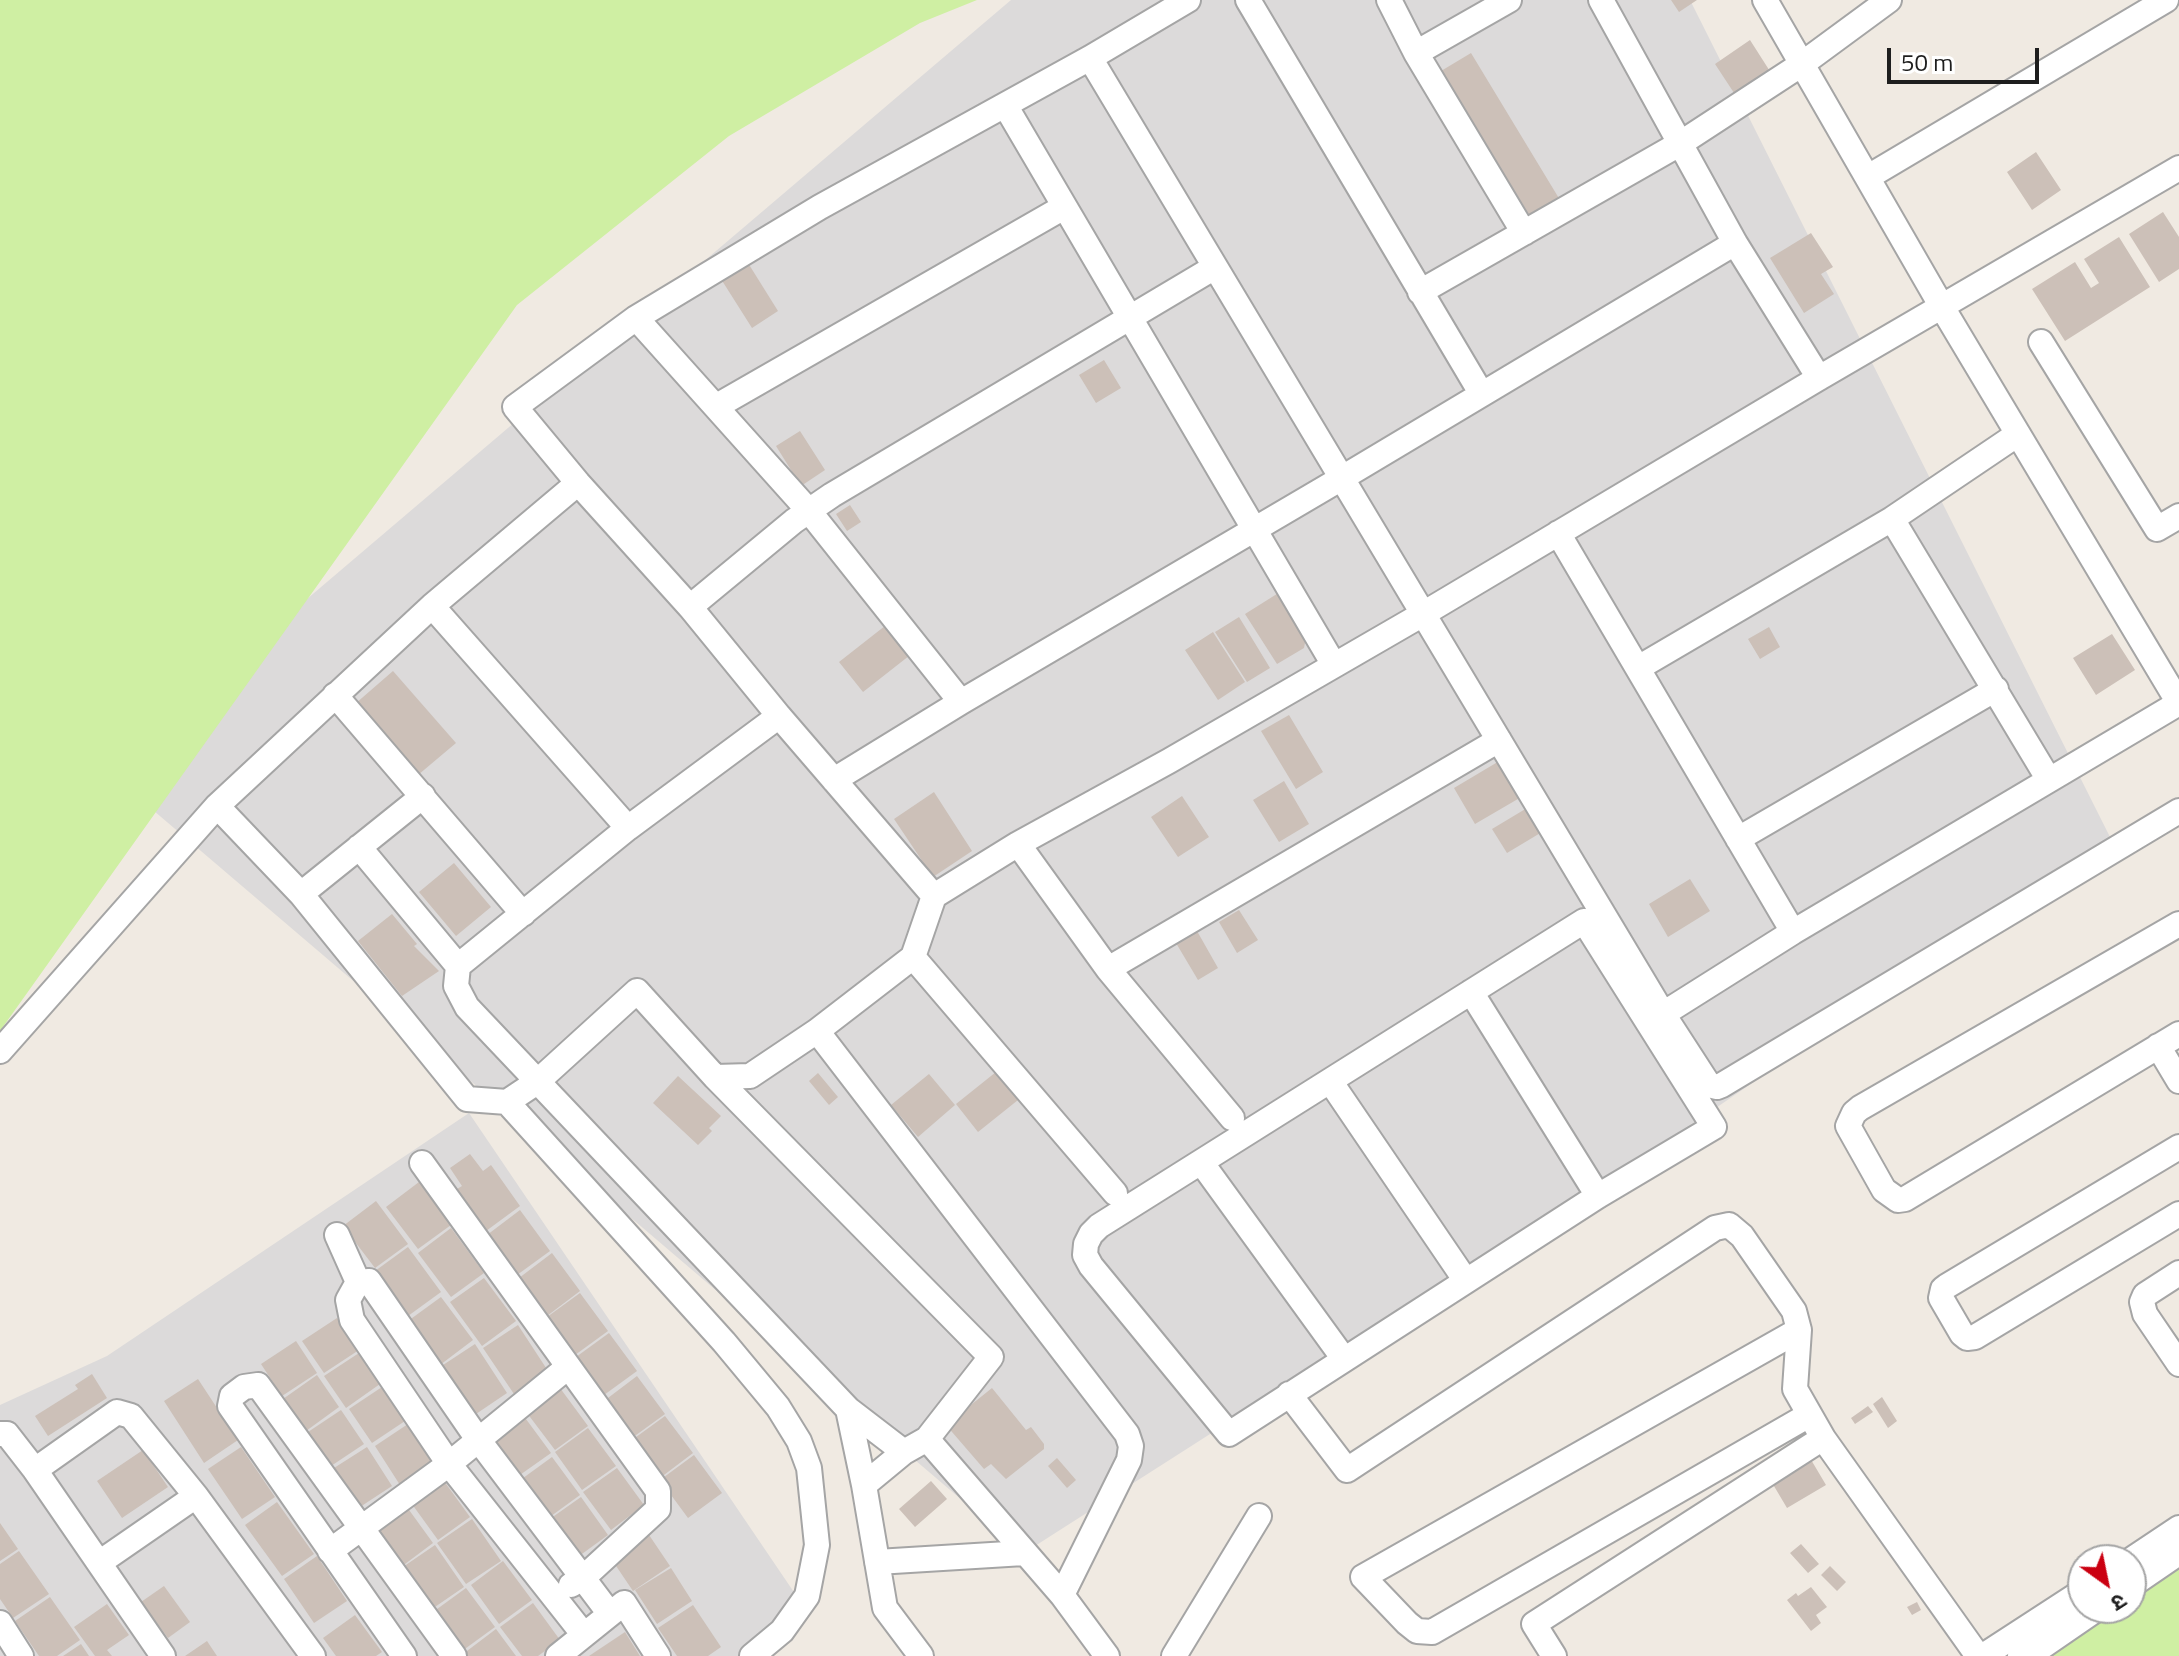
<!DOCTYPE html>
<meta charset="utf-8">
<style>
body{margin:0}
#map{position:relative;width:2179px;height:1656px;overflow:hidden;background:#f0eae2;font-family:"Titillium Web","Noto Sans Devanagari",sans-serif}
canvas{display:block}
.north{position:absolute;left:2067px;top:1544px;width:80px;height:80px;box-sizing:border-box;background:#fff;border:2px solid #a5a5a5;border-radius:50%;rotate:147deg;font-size:22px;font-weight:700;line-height:32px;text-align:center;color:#1e1e1e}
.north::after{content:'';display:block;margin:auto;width:28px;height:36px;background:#cb0011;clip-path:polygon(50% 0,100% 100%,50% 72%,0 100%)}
.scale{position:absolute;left:1887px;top:48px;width:152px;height:36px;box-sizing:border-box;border:4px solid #1e1e1e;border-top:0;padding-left:10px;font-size:24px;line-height:28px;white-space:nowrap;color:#1e1e1e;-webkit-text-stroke:6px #fff;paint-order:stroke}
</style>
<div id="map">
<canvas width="2179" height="1656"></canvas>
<div class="north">उ</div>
<div class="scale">50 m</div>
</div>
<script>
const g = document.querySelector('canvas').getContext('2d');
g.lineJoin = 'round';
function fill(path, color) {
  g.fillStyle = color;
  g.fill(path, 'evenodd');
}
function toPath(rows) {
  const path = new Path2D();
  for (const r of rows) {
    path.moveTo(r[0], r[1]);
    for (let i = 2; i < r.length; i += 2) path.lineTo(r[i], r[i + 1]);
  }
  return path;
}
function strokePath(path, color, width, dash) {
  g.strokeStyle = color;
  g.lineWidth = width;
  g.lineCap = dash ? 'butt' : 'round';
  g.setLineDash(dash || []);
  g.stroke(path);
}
const residential = toPath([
 [1011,0,1690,0,2110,837,1662,1145,1024,1553,106,770],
 [469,1113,804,1607,743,1656,0,1656,0,1405,107,1356]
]);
const grass = toPath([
 [0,0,977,0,920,23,729,136,517,305,0,1031],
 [2179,1547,2179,1656,2026,1656,2094,1608,2131,1608,2131,1581]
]);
const building = toPath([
 [1671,0,1697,0,1679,12],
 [1750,40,1773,76,1738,99,1715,64],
 [1471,53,1560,200,1531,218,1441,71],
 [2036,152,2061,190,2032,210,2007,172],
 [2163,212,2179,237,2179,269,2159,282,2129,234],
 [1811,233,1833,267,1821,274,1834,294,1804,313,1770,258],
 [2119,237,2150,287,2065,341,2032,289,2075,262,2091,288,2099,283,2084,259],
 [748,263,778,311,752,328,721,279],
 [1104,360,1121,388,1096,403,1079,375],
 [800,431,825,470,801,486,776,446],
 [850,505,861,522,847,531,836,514],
 [1280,592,1307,633,1304,648,1277,664,1245,614],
 [1239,617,1270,668,1247,682,1215,632],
 [890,622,914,652,863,692,839,662],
 [1769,627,1780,647,1760,659,1748,639],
 [1213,632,1245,682,1218,700,1185,650],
 [2112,634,2135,670,2096,695,2073,658],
 [393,671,456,743,418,775,355,704],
 [1289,715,1323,772,1296,789,1261,731],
 [1501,760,1523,796,1475,824,1454,788],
 [1284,781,1309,824,1279,842,1253,800],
 [934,792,972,851,933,877,894,819],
 [1182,796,1209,837,1178,857,1151,817],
 [1532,805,1547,829,1507,853,1492,829],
 [454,863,491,907,456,936,419,892],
 [1690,879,1710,911,1668,937,1649,904],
 [1239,910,1258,940,1237,953,1219,922],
 [392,914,417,944,414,946,439,971,402,996,358,941],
 [1197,931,1218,968,1198,980,1176,943],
 [996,1072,1018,1100,978,1132,956,1104],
 [818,1073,838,1097,829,1105,809,1081],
 [929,1074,955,1105,918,1137,891,1105],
 [678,1076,721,1116,709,1128,712,1131,698,1145,653,1103],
 [470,1154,483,1171,491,1165,520,1206,486,1231,457,1189,462,1186,450,1168],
 [419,1182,451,1225,418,1249,386,1207],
 [376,1201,408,1244,375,1268,343,1226],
 [520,1210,550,1251,517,1275,487,1235],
 [451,1228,484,1273,451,1297,418,1253],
 [408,1247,441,1292,408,1316,375,1271],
 [552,1253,580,1291,547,1316,519,1278],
 [484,1278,516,1321,482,1346,450,1302],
 [580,1293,608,1331,575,1355,547,1317],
 [441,1297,473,1340,440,1365,408,1321],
 [337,1318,359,1350,324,1373,302,1341],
 [518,1325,550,1374,516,1397,483,1348],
 [609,1333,637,1371,604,1395,576,1357],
 [296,1341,317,1373,282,1396,261,1364],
 [475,1344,507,1393,473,1416,440,1367],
 [359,1353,380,1384,346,1408,324,1376],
 [92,1374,107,1398,48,1436,35,1416,78,1389,75,1385],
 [317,1375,339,1407,306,1431,283,1399],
 [637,1376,665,1414,632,1438,604,1401],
 [198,1379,238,1440,204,1463,164,1401],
 [382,1387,405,1421,372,1443,349,1409],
 [560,1388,588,1426,555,1450,527,1413],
 [992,1388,1026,1430,1031,1427,1044,1444,1044,1449,1006,1479,991,1464,984,1469,946,1425],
 [1882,1397,1897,1421,1888,1428,1873,1404],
 [1868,1406,1873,1412,1855,1424,1851,1418],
 [341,1410,364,1444,331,1466,308,1432],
 [523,1415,551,1453,517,1477,489,1440],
 [665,1416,693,1453,660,1478,632,1440],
 [408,1424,433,1463,400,1485,375,1446],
 [588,1428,616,1466,582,1490,555,1452],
 [241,1447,275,1497,242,1519,208,1469],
 [367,1447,392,1486,360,1507,334,1468],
 [143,1450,168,1487,122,1518,97,1481],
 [694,1455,722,1493,688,1518,660,1480],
 [552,1457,580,1495,547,1519,519,1481],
 [1057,1458,1076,1480,1067,1488,1048,1466],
 [1810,1458,1826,1485,1787,1508,1771,1481],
 [617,1468,644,1505,611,1530,583,1492],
 [441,1477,470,1517,438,1540,409,1500],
 [931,1481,947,1499,915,1527,899,1509],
 [581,1497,608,1535,575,1559,547,1521],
 [277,1502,314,1554,282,1576,245,1525],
 [404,1503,433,1543,401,1567,372,1527],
 [472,1519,501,1561,466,1584,437,1543],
 [0,1523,18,1549,0,1561],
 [647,1532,670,1566,633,1591,610,1557],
 [1801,1544,1819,1564,1808,1573,1790,1553],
 [435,1545,464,1587,429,1611,400,1569],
 [19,1551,49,1594,13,1618,0,1599,0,1564],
 [317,1556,347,1601,314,1623,284,1579],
 [503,1561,532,1600,499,1624,471,1585],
 [1830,1566,1846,1582,1837,1591,1821,1575],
 [671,1568,692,1601,657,1624,635,1590],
 [164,1586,190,1622,168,1638,141,1602],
 [1811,1587,1827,1607,1816,1615,1821,1623,1811,1631,1787,1600,1796,1593,1798,1596],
 [466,1588,495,1627,462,1651,433,1612],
 [50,1597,80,1640,57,1656,39,1656,15,1621],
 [1917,1602,1921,1610,1912,1615,1907,1607],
 [533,1603,560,1640,538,1656,522,1656,500,1627],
 [107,1604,129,1635,107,1650,112,1656,95,1656,74,1627],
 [693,1605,721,1647,708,1656,677,1656,658,1628],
 [355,1615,382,1652,376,1656,336,1656,323,1638],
 [496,1629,516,1656,465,1656,463,1654],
 [625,1632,640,1656,589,1656],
 [207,1641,217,1656,185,1656],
 [81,1644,89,1656,63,1656]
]);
const minor = toPath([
 [1248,0,1481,393],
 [1389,0,1416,53,1524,233],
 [1601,0,1735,243,1819,378],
 [1416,53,1509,0],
 [1090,58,1663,1014,1709,1085,1717,1087,1722,1085,2179,811],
 [1005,105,1334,665],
 [1868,177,2166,0],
 [1420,292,1681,143,1802,64,1889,0],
 [636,318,809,511,961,702],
 [2041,342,2157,529,2179,516],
 [717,406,1064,207],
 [1892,519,2049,780],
 [1558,533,1793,932],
 [432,606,628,828],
 [690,607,794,521,832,495,1215,267],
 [1638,668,1892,519,2018,434],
 [335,695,523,914],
 [834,780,961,702,1342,478,1735,243],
 [217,806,301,894,467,1099,507,1102,724,1342,778,1407,799,1441,809,1468,817,1545,807,1596,782,1631,752,1656],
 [1738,839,1996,689],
 [1018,844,1108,969,1232,1118],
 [359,847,458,966,628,828,779,716],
 [301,894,423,796],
 [934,896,779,716,690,607,578,483,515,407,636,318,820,207,1090,58,1188,0],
 [1584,921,1714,1127,1598,1196,1229,1434,1091,1266,1085,1255,1086,1244,1091,1234,1099,1226,1584,921],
 [2179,924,1860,1108,1854,1113,1848,1126,1884,1190,1898,1200,1905,1199,2179,1034],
 [913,957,1115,1193],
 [458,966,456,986,467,1007,848,1409,864,1485,885,1608,921,1656],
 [1108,969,1499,740],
 [1471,992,1598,1196],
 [1663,1014,1793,932,2179,703,1942,307,1765,0],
 [817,1031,1127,1434,1131,1446,1129,1460,1062,1595],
 [2158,1046,2179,1081],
 [0,1051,217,806,432,606,578,483],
 [715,1077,750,1076,817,1031,913,957,934,896,1018,844,1169,761,1423,614,1819,378,2179,168],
 [1330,1081,1466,1281],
 [507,1102,537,1082,637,991,715,1077,991,1357,927,1439,904,1452,864,1485],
 [2179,1147,1947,1286,1943,1289,1941,1298,1962,1334,1967,1338,1975,1337,2179,1214],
 [1201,1162,1344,1359],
 [422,1163,658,1491,658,1509,583,1578,571,1585],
 [337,1235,358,1282],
 [2179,1273,2145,1295,2142,1302,2145,1314,2179,1364],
 [1799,1330,1363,1577,1407,1623,1417,1631,1432,1632,1809,1415],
 [1289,1394,1347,1470,1715,1228,1729,1225,1742,1236,1794,1311,1799,1330,1795,1389,1823,1438],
 [848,1409,904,1452],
 [0,1434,7,1434,35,1470,163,1656],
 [927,1439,1062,1595,1107,1656],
 [35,1470,117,1412,131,1416,196,1496,313,1656],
 [330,1551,449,1464,568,1367],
 [2131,1560,2179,1528],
 [877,1562,1024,1553],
 [99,1563,196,1496],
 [0,1623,21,1656],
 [584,1635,449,1464,352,1320,348,1300,358,1282,369,1281,477,1438,610,1614],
 [404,1656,230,1406,232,1396,244,1387,258,1385,454,1656],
 [558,1656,624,1603,658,1656],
 [1174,1656,1259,1516],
 [1554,1656,1534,1624,1823,1438,1978,1656],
 [1983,1656,2083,1591]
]);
const tertiary = toPath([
 [2131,1582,2179,1549],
 [2023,1656,2093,1608]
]);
fill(residential, '#dcdada');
fill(grass, '#cfefa3');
fill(building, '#ccc0b8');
strokePath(minor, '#a5a5a5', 28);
strokePath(tertiary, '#a5a5a5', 34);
strokePath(minor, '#fff', 24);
strokePath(tertiary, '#fff', 30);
</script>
